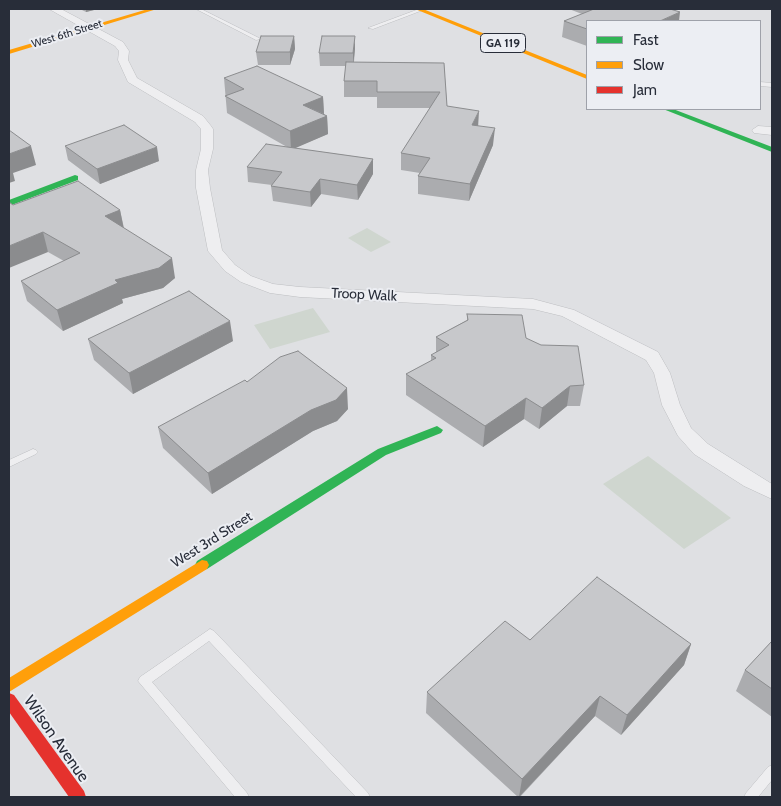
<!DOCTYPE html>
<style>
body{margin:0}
#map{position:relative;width:781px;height:806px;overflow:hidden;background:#dfe0e3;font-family:Cabin,sans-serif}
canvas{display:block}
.frame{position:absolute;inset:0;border:10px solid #282d39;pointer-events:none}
.legend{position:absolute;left:586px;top:20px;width:175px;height:90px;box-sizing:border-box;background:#eceef3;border:1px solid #9ea1a9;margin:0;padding:6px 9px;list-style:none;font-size:15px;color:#282d39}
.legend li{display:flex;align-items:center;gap:10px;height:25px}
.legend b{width:25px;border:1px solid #9ea1a9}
</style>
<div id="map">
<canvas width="781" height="806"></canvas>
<div class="frame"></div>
<ul class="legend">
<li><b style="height:6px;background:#30b455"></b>Fast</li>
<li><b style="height:6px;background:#ff9f0a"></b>Slow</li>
<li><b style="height:6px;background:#e5322d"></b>Jam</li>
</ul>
</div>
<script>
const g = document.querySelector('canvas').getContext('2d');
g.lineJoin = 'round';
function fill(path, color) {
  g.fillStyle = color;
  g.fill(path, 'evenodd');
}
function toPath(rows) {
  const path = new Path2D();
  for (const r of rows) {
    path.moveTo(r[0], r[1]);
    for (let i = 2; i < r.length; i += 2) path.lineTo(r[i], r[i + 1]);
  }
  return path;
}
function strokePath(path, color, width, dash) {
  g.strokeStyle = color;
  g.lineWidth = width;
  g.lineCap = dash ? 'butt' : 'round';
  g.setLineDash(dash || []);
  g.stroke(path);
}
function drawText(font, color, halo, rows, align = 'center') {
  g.font = font + ' Cabin,sans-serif';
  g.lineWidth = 4;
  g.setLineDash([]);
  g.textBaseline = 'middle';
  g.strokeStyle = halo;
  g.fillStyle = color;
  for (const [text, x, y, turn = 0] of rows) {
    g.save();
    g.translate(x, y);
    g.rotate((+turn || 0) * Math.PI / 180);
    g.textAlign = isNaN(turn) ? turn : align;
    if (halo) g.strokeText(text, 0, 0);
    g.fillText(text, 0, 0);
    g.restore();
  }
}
const green = toPath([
 [367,228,391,242,371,252,348,238],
 [313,308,330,332,270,349,254,325],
 [648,456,731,518,684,549,603,484]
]);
const lane = toPath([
 [196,9,201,9,261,39,256,40,196,9],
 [419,9,423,10,373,29,368,28,419,9],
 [760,82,772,83,772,87,760,86,760,82],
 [33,449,36,450,38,452,36,454,9,467,9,460,33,449],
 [210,629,214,631,368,793,370,797,356,797,209,641,152,682,247,793,249,797,235,797,138,681,140,677,210,629],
 [772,765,772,780,758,797,744,797,746,793,768,767,772,765]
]);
const street = toPath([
 [49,9,61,9,123,42,129,51,128,60,137,78,203,116,211,126,213,129,213,149,208,170,210,188,222,250,235,265,251,276,273,284,300,287,533,299,574,310,658,352,670,373,680,405,691,428,708,444,772,484,772,499,744,486,694,454,678,436,662,405,654,373,646,360,562,316,533,309,300,297,270,293,241,282,225,271,208,251,196,188,196,170,201,149,201,129,195,122,128,82,118,60,119,51,115,46,49,9],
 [758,126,772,127,772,135,754,133,752,130,758,126]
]);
const fast = toPath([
 [663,109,673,109,772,147,772,152,663,109],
 [75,175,78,176,78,180,9,206,9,200,75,175],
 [437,426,443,430,441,433,386,455,207,569,202,570,197,569,195,565,197,561,378,449,437,426]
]);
const slow = toPath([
 [148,9,157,9,9,54,9,50,148,9],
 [415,9,423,9,587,75,587,79,415,9],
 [202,560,207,561,209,565,207,569,9,692,9,678,202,560]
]);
const jam = toPath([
 [9,693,14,695,84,791,86,797,69,797,9,712,9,693]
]);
const wall = toPath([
 [80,9,98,9,86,12],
 [569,9,670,9,587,21,587,46,562,37,564,21,582,14],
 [294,36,295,49,290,65,258,65,256,52],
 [355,49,354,62,444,63,447,106,478,126,493,145,469,201,418,194,418,176,420,173,401,170,401,153,430,108,377,108,377,97,344,97,344,81,346,66,320,66,319,53],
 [224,78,323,97,324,114,327,116,328,134,294,148,373,159,373,174,358,200,321,194,311,207,273,201,271,186,272,185,248,182,247,167,287,147,227,113],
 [65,146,159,161,100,184,68,160],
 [13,205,120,210,124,228,175,278,163,288,122,299,123,303,63,331,27,301,21,281,64,261,48,252],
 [467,314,526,338,584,385,580,406,567,406,539,429,524,419,483,447,406,395,406,374,431,361,431,355,436,353,436,337,467,320],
 [88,339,233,341,133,394,94,360],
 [247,382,348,409,337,421,313,431,212,494,163,448,158,427],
 [530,640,691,644,684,665,621,735,595,716,520,797,518,797,426,713,427,692],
 [772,641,772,717,736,691,745,670]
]);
const shadedWall = toPath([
 [86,9,98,9,86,12],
 [680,12,679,21,660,21],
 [294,36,295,49,290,65,290,52],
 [355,36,355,49,353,66,353,53],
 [323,97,324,114,303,105],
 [479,111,478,128,472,125],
 [327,116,328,134,291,150,290,131],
 [495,128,493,145,469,201,470,184],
 [31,146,36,165,13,173,15,181,9,183,9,154],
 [157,147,159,161,100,184,97,169],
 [373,159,373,174,358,200,357,185],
 [320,179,321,194,311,207,310,192],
 [120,210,124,230,105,216],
 [43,232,48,252,9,268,9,246],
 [172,258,175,278,163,288,122,299,123,303,63,331,57,310,115,280],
 [230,321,233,341,133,394,129,373],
 [570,386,567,406,539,429,542,408],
 [347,388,348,409,337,421,313,431,212,494,208,473],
 [526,398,524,419,483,447,485,426],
 [691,644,684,665,621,735,627,715],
 [600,696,595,716,519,797,522,779]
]);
const building = toPath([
 [594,9,670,9,680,12,660,21,587,21,587,29,564,21,594,9],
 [261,36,294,36,290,52,256,52,261,36],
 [322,36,355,36,353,53,319,53,322,36],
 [346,62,444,63,447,106,479,111,472,125,495,128,470,184,418,176,430,158,401,153,440,92,377,92,377,81,344,81,346,62],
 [257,66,323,97,303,105,327,116,290,131,225,96,244,89,224,78,257,66],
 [124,125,157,147,97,169,65,146,124,125],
 [9,130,31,146,9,154,9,130],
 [266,144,373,159,357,185,320,179,310,192,271,186,282,172,247,167,266,144],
 [78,181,120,210,105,216,172,258,159,268,115,280,118,283,57,310,21,281,80,253,43,232,9,246,9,202,13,205,78,181],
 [189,291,230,321,129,373,88,339,189,291],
 [467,314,522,315,526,338,541,345,578,346,584,385,570,386,542,408,526,398,485,426,406,374,436,358,431,355,449,345,436,337,468,320,467,314],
 [298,351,347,388,336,400,311,410,208,473,158,427,245,380,247,382,280,357,298,351],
 [597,577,691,644,627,715,600,696,522,779,427,692,505,621,530,640,597,577],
 [772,641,772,689,745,670,772,641]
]);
const farStreetnames = [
 ["West 6th Street",67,34,-17]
];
const shields = [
 [503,43,45]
];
const shieldNames = [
 ["GA 119",503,43]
];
const streetNames = [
 ["Troop Walk",364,295,3],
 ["West 3rd Street",212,540,-32]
];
const nearStreetnames = [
 ["Wilson Avenue",56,739,55]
];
fill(green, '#cfd6cf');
strokePath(lane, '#bdbec1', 1);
strokePath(street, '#bdbec1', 1);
fill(lane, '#eeeef0');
fill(street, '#eeeef0');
fill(fast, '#30b455');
fill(slow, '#ff9f0a');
fill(jam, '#e5322d');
fill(wall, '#abacaf');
fill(shadedWall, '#8b8c8e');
fill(building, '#c7c8cb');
strokePath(building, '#8b8c8e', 1);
drawText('11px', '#282d39', '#eceef3', farStreetnames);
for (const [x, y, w] of shields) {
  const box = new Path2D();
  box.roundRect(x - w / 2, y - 9.5, w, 19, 4);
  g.fillStyle = '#eceef3';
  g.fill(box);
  strokePath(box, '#282d39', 1);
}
drawText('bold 12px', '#282d39', null, shieldNames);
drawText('14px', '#282d39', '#eceef3', streetNames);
drawText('16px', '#282d39', '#eceef3', nearStreetnames);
</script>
